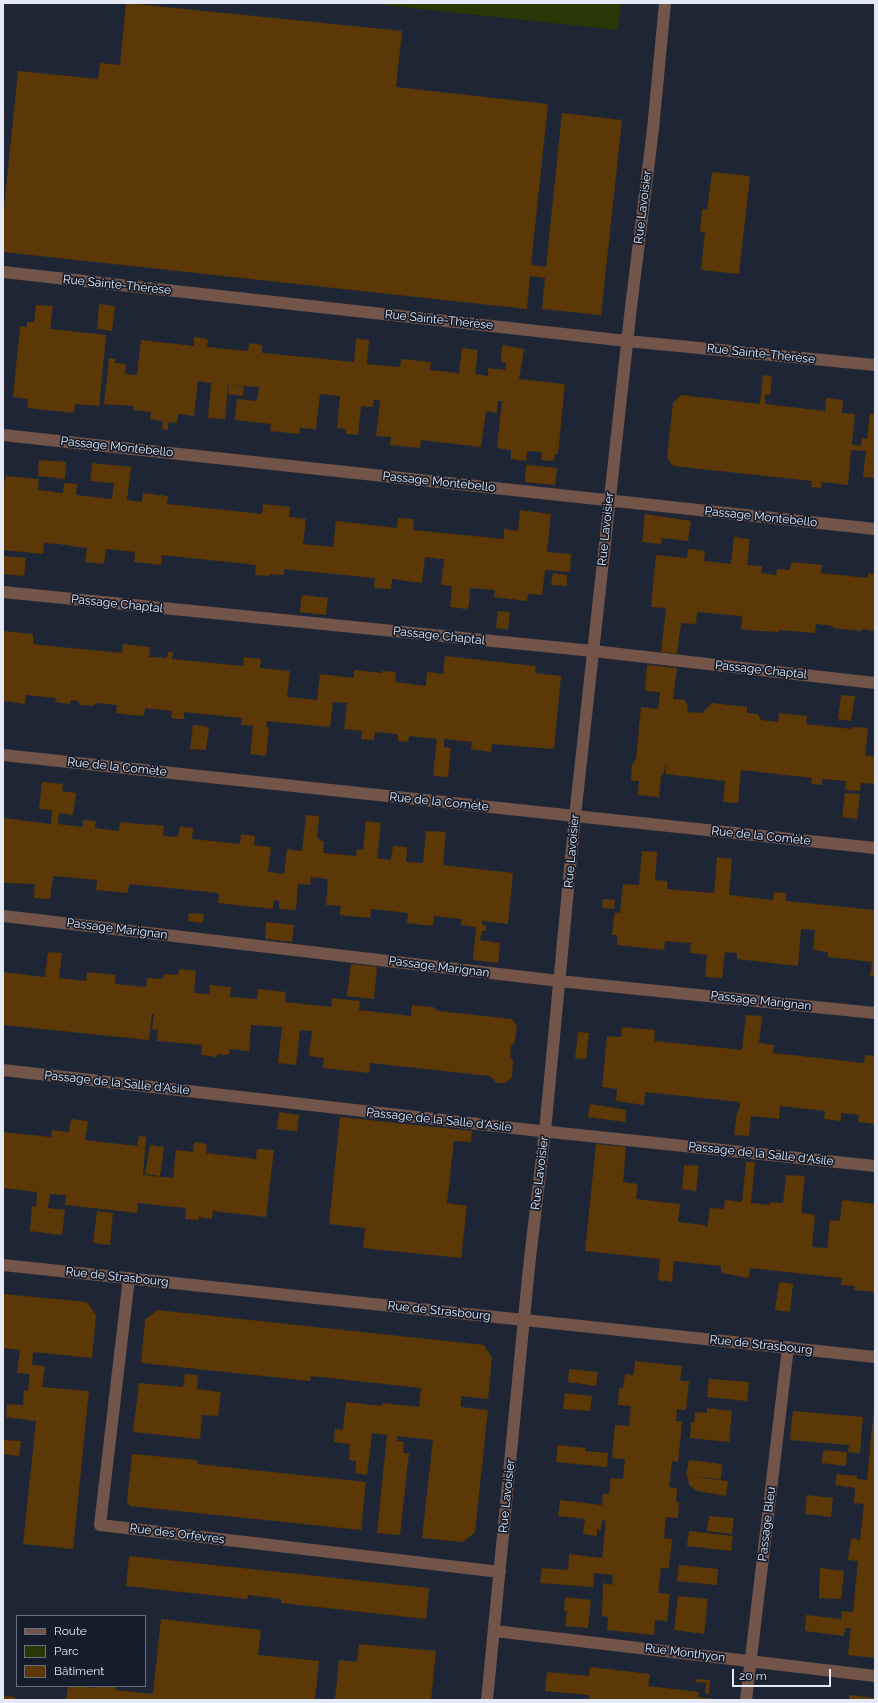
<!DOCTYPE html>
<meta charset="utf-8">
<style>
body{margin:0}
#map{position:relative;width:878px;height:1703px;overflow:hidden;background:#1e2636;font-family:Raleway,sans-serif}
canvas{display:block}
.frame{position:absolute;inset:0;border:4px solid #e4e9f5;pointer-events:none}
.legend{position:absolute;left:16px;top:1615px;width:130px;height:72px;box-sizing:border-box;background:#151c2c;border:1px solid #686e7c;margin:0;padding:5px 7px;list-style:none;font-size:12px;color:#e4e9f5}
.legend li{display:flex;align-items:center;gap:8px;height:20px}
.legend b{width:20px;border:1px solid #686e7c}
.scale{position:absolute;left:732px;top:1669px;width:99px;height:18px;box-sizing:border-box;border:2px solid #e4e9f5;border-top:0;padding-left:5px;font-size:12px;line-height:14px;white-space:nowrap;color:#e4e9f5;-webkit-text-stroke:3px #151c2c;paint-order:stroke}
</style>
<div id="map">
<canvas width="878" height="1703"></canvas>
<div class="frame"></div>
<ul class="legend">
<li><b style="height:5px;background:#725449"></b>Route</li>
<li><b style="height:11px;background:#293605"></b>Parc</li>
<li><b style="height:11px;background:#5c3806"></b>Bâtiment</li>
</ul>
<div class="scale">20 m</div>
</div>
<script>
const ctx = document.querySelector('canvas').getContext('2d');
ctx.lineJoin = 'round';
function fillPath(path, color) {
  ctx.fillStyle = color;
  ctx.fill(path, 'evenodd');
}
function poly(rows) {
  const path = new Path2D();
  for (const r of rows) {
    path.moveTo(r[0], r[1]);
    for (let i = 2; i < r.length; i += 2) path.lineTo(r[i], r[i + 1]);
  }
  return path;
}
function stroke(path, color, width, dash) {
  ctx.strokeStyle = color;
  ctx.lineWidth = width;
  ctx.lineCap = dash ? 'butt' : 'round';
  ctx.setLineDash(dash || []);
  ctx.stroke(path);
}
function label(font, color, halo, rows, align = 'center') {
  ctx.font = font + ' Raleway,sans-serif';
  ctx.lineWidth = 3.5;
  ctx.setLineDash([]);
  ctx.textBaseline = 'middle';
  ctx.strokeStyle = halo;
  ctx.fillStyle = color;
  for (const [text, x, y, turn = 0] of rows) {
    ctx.save();
    ctx.translate(x, y);
    ctx.rotate((+turn || 0) * Math.PI / 180);
    ctx.textAlign = isNaN(turn) ? turn : align;
    if (halo) ctx.strokeText(text, 0, 0);
    ctx.fillText(text, 0, 0);
    ctx.restore();
  }
}
const green = poly([
 [364,3,621,3,618,30]
]);
const building = poly([
 [126,3,402,31,396,87,548,104,531,265,546,267,562,113,622,120,601,315,542,309,545,278,530,276,527,309,3,252,3,218,18,71,98,79,100,63,120,65],
 [712,172,750,176,739,274,701,270,705,232,700,232,702,209,707,210],
 [99,304,115,306,112,331,97,329],
 [36,305,53,306,50,329,106,335,99,406,75,404,74,413,27,408,28,399,13,397,20,326,27,327,27,322,34,322],
 [194,337,208,339,207,347,248,351,249,343,262,345,262,352,263,353,354,362,356,339,369,340,367,364,400,367,401,359,431,362,430,370,459,373,462,348,478,350,475,374,488,376,488,368,505,370,506,362,501,362,502,345,524,349,519,379,565,384,558,454,555,454,554,461,541,460,542,452,527,451,526,461,511,459,511,450,497,448,502,401,498,401,497,413,486,411,481,447,421,440,420,448,390,445,391,437,376,436,380,400,374,400,373,407,361,406,358,435,346,434,346,429,337,428,340,396,320,394,316,429,300,428,299,434,270,431,271,424,235,420,237,399,257,401,259,387,228,385,225,419,208,418,211,383,198,381,194,416,178,414,177,423,168,422,168,430,162,429,163,421,150,419,151,412,133,410,133,406,104,404,109,358,115,359,115,363,126,364,125,374,137,375,141,340,194,346],
 [763,375,772,376,770,395,765,395,765,404,825,411,826,398,843,400,842,413,855,414,852,444,861,446,862,438,867,439,870,414,875,414,875,478,863,477,866,451,851,450,848,485,822,482,821,488,811,487,812,481,673,466,667,458,673,403,681,395,760,404],
 [229,385,244,387,243,396,228,394],
 [39,460,66,462,65,479,38,476],
 [92,463,131,467,127,500,142,502,143,493,168,496,167,504,262,514,263,504,290,507,289,517,306,519,303,544,333,547,336,521,397,528,398,518,414,519,413,530,504,539,504,529,518,531,520,510,551,514,547,552,571,554,570,572,545,570,542,595,528,594,527,601,494,597,495,590,470,588,469,606,466,609,450,607,452,586,441,585,444,559,441,559,425,557,422,583,392,579,391,589,374,588,375,578,284,569,284,575,269,574,269,576,255,575,256,565,162,555,161,565,134,562,135,552,106,549,104,564,85,562,87,548,58,544,44,543,43,554,3,550,3,487,6,476,39,479,38,490,63,493,64,483,77,484,76,495,112,499,114,483,90,481],
 [526,465,557,468,555,485,525,482],
 [645,514,691,521,688,541,662,538,661,544,642,542],
 [734,537,750,539,747,565,762,566,761,573,776,575,777,569,790,570,791,562,822,565,821,573,868,578,868,573,875,574,875,631,862,629,862,631,833,628,833,626,816,624,815,633,779,630,779,632,759,631,741,629,742,616,697,612,696,624,681,623,677,654,661,652,666,608,651,607,656,555,687,558,688,549,705,551,704,561,731,564],
 [3,556,26,558,24,576,3,574],
 [553,573,567,575,567,586,551,585],
 [302,595,328,598,326,615,300,612],
 [498,611,510,612,508,629,496,628],
 [3,631,33,634,33,644,50,646,122,653,123,644,150,647,149,657,167,658,168,652,173,652,172,659,243,666,244,657,261,659,260,668,290,671,287,697,317,700,320,674,354,678,354,670,382,673,382,671,396,672,395,682,426,686,427,672,443,674,445,656,536,666,535,673,561,676,554,749,492,744,491,752,471,749,472,742,444,739,444,747,451,748,448,777,433,776,437,739,409,736,408,742,398,741,398,734,375,732,374,740,361,739,362,731,344,729,347,703,333,702,330,727,267,721,266,727,269,728,266,756,250,754,253,726,241,725,242,718,184,712,184,719,177,719,171,718,172,711,145,708,144,716,131,715,116,713,117,705,96,703,94,706,80,705,78,701,71,700,70,704,55,702,56,698,26,695,25,704,3,701],
 [647,665,677,668,673,699,685,700,688,706,687,712,702,713,712,703,747,707,747,713,758,714,761,720,778,722,779,713,807,716,806,724,851,729,852,727,868,728,865,755,875,757,875,784,861,783,860,791,845,790,846,781,822,779,822,785,811,784,812,778,741,770,738,803,723,802,725,781,665,774,667,762,663,774,661,776,659,797,638,795,639,781,631,781,632,765,636,759,641,707,658,709,660,692,645,691],
 [841,695,855,696,851,721,838,719],
 [193,725,209,727,206,750,190,749],
 [42,782,63,784,62,791,76,793,73,815,59,813,58,824,83,827,83,820,96,821,95,828,119,831,120,822,149,825,149,824,164,826,163,836,178,837,180,827,193,828,192,839,240,844,241,834,255,836,254,845,271,847,268,872,284,874,287,849,302,851,306,815,319,816,317,838,324,842,323,853,356,856,357,849,363,850,366,821,381,823,377,858,391,860,393,846,407,847,406,862,423,863,426,831,446,832,443,865,513,873,508,924,482,921,482,925,486,925,486,931,482,931,480,940,500,943,498,963,473,960,476,927,461,925,462,919,434,916,433,926,407,923,408,913,371,909,370,918,340,915,341,906,326,905,328,879,311,877,310,885,298,884,296,910,279,909,279,901,274,900,273,909,255,907,218,903,219,893,129,884,128,893,96,890,97,880,53,876,50,899,34,898,35,884,3,883,3,818,51,824,52,810,39,809],
 [845,793,860,794,857,819,842,817],
 [642,851,657,852,655,880,667,881,667,889,714,893,717,857,732,859,729,895,773,900,774,892,786,893,786,901,875,910,875,976,870,976,872,962,828,957,828,952,813,950,815,930,801,929,798,966,737,959,737,953,725,952,722,978,705,977,707,955,690,953,691,943,665,941,664,950,617,945,617,935,612,935,615,912,620,913,623,884,639,885],
 [603,899,615,900,614,909,602,908],
 [189,913,204,914,203,923,188,921],
 [266,922,294,925,292,942,265,939],
 [48,952,62,953,59,978,86,981,87,972,116,975,115,984,146,987,147,978,163,979,164,974,178,975,179,969,196,971,194,993,209,994,210,985,231,987,230,997,257,999,258,989,286,992,285,1002,331,1007,332,998,360,1001,359,1010,411,1016,412,1005,433,1007,438,1011,512,1019,517,1026,515,1042,511,1046,510,1057,513,1061,512,1078,505,1083,497,1083,490,1076,370,1063,369,1073,323,1068,324,1058,309,1056,312,1031,300,1030,296,1065,278,1063,282,1027,251,1025,249,1051,230,1049,229,1055,217,1054,217,1057,201,1055,202,1045,157,1041,158,1030,152,1029,154,1014,152,1014,149,1040,3,1025,3,972,45,977],
 [351,964,377,967,374,999,347,996],
 [746,1015,762,1016,759,1043,774,1045,773,1053,864,1063,865,1055,875,1056,875,1124,858,1122,859,1115,841,1113,841,1121,824,1119,825,1111,780,1106,779,1119,751,1116,749,1136,734,1135,737,1112,739,1110,740,1102,645,1092,644,1105,616,1101,617,1089,602,1087,607,1036,621,1037,622,1027,655,1030,654,1041,742,1050],
 [578,1032,589,1033,586,1059,575,1058],
 [590,1104,626,1110,625,1122,588,1117],
 [279,1112,299,1115,297,1131,277,1129],
 [340,1117,472,1131,471,1142,454,1141,447,1203,467,1206,461,1258,363,1248,365,1228,329,1224],
 [71,1119,88,1121,85,1140,137,1146,139,1136,146,1137,143,1175,173,1178,176,1150,193,1152,194,1142,207,1144,206,1153,256,1159,257,1149,274,1150,266,1217,213,1211,212,1219,199,1217,199,1220,185,1219,186,1208,138,1203,137,1213,120,1211,65,1205,66,1195,50,1194,48,1208,65,1210,62,1235,30,1231,32,1206,36,1207,37,1192,3,1188,3,1132,51,1137,52,1130,69,1132],
 [596,1144,626,1147,623,1182,638,1184,636,1199,680,1204,678,1222,704,1225,707,1228,710,1208,724,1209,725,1200,742,1202,746,1162,755,1162,751,1203,770,1205,770,1202,783,1203,786,1175,805,1176,801,1213,815,1215,812,1247,827,1248,830,1220,840,1221,842,1200,875,1204,875,1292,854,1290,855,1286,841,1285,842,1278,750,1268,749,1278,721,1273,721,1266,674,1261,672,1282,658,1280,660,1259,585,1251],
 [150,1145,164,1147,160,1176,145,1174],
 [684,1165,699,1166,696,1191,682,1189],
 [97,1211,113,1213,110,1245,93,1243],
 [779,1282,793,1284,790,1312,775,1310],
 [3,1294,87,1302,96,1315,92,1358,33,1352,32,1365,45,1366,42,1387,89,1391,73,1549,23,1544,36,1421,6,1417,7,1404,23,1405,24,1390,28,1391,30,1374,17,1373,20,1350,3,1348],
 [157,1310,484,1345,492,1358,488,1399,461,1396,461,1407,488,1410,475,1532,463,1542,422,1538,433,1440,397,1436,397,1441,404,1442,403,1453,409,1453,400,1535,377,1533,387,1435,372,1433,367,1475,355,1473,356,1461,349,1460,350,1444,334,1442,335,1429,343,1430,346,1402,382,1406,383,1403,419,1407,421,1388,311,1376,310,1381,141,1363,145,1320],
 [635,1361,682,1366,680,1381,689,1381,686,1410,677,1409,676,1421,682,1421,681,1433,678,1462,672,1461,669,1487,677,1488,676,1502,679,1502,678,1518,666,1517,664,1538,672,1539,669,1568,661,1568,658,1593,670,1594,667,1621,655,1620,654,1635,607,1630,608,1617,602,1616,603,1583,612,1585,613,1575,594,1573,593,1587,540,1583,542,1568,568,1570,569,1554,602,1558,606,1521,602,1520,601,1530,597,1529,597,1536,583,1534,585,1519,558,1516,560,1500,602,1505,603,1494,609,1494,611,1478,623,1479,625,1459,612,1458,615,1425,629,1426,631,1406,618,1405,619,1388,623,1388,625,1374,634,1375],
 [569,1369,598,1372,596,1386,568,1382],
 [185,1374,198,1375,197,1389,221,1392,218,1416,202,1415,200,1439,133,1432,139,1383,183,1387],
 [709,1379,749,1382,747,1401,707,1397],
 [565,1393,592,1396,590,1411,563,1409],
 [707,1408,732,1411,729,1442,690,1438,691,1422,694,1423,695,1412,707,1413],
 [874,1409,875,1409,875,1658,848,1655,851,1628,845,1628,844,1636,805,1631,806,1615,841,1619,842,1611,853,1612,858,1561,848,1560,851,1538,860,1540,864,1504,854,1503,855,1488,835,1485,837,1474,857,1476,857,1479,867,1480],
 [793,1411,863,1417,860,1453,848,1452,849,1445,790,1440],
 [3,1440,21,1441,19,1456,3,1454],
 [558,1445,586,1448,585,1451,608,1453,607,1467,556,1462],
 [823,1450,847,1452,846,1466,822,1463],
 [132,1454,197,1460,197,1464,366,1482,361,1530,130,1506,127,1502],
 [689,1460,722,1464,721,1479,686,1476],
 [688,1476,728,1481,726,1496,697,1491,689,1485],
 [807,1495,833,1498,831,1517,805,1514],
 [709,1516,734,1518,732,1534,707,1531],
 [689,1531,733,1536,731,1551,687,1546],
 [129,1556,429,1588,426,1619,281,1603,281,1599,248,1595,247,1599,126,1586],
 [679,1565,718,1569,717,1585,677,1581],
 [820,1568,844,1571,841,1599,819,1598],
 [678,1596,708,1599,704,1634,674,1630],
 [565,1597,591,1600,588,1628,565,1626,567,1611,564,1611],
 [161,1619,261,1630,258,1655,319,1661,315,1700,66,1700,68,1686,97,1688,97,1686,116,1686,115,1690,153,1694],
 [359,1644,436,1651,431,1700,335,1700,339,1660,357,1662],
 [590,1667,650,1674,648,1686,699,1692,698,1697,716,1699,715,1700,589,1700,589,1695,545,1691,547,1672,589,1676],
 [696,1679,710,1680,709,1694,705,1693,706,1683,696,1682],
 [849,1695,875,1698,875,1700,849,1700],
 [3,1696,15,1697,15,1700,3,1700]
]);
const lane = poly([
 [746,1700,788,1347]
]);
const street = poly([
 [3,272,627,341,875,365],
 [3,435,875,529],
 [3,592,593,651,875,683],
 [3,755,875,848],
 [3,916,559,981,875,1013],
 [3,1070,522,1129,875,1166],
 [3,1265,875,1357],
 [129,1278,100,1525,500,1572],
 [495,1631,875,1676],
 [487,1700,529,1267,545,1131,575,816,631,307,653,129,665,3]
]);
const streetNames = [
 ["Rue Lavoisier",643,207,-83],
 ["Rue Sainte-Thérèse",117,285,6],
 ["Rue Sainte-Thérèse",439,320,6],
 ["Rue Sainte-Thérèse",761,354,6],
 ["Passage Montebello",117,447,6],
 ["Passage Montebello",439,482,6],
 ["Passage Montebello",761,517,6],
 ["Rue Lavoisier",606,529,-84],
 ["Passage Chaptal",117,604,6],
 ["Passage Chaptal",439,636,6],
 ["Passage Chaptal",761,670,6],
 ["Rue de la Comète",117,767,6],
 ["Rue de la Comète",439,802,6],
 ["Rue de la Comète",761,836,6],
 ["Rue Lavoisier",572,851,-85],
 ["Passage Marignan",117,929,7],
 ["Passage Marignan",439,967,7],
 ["Passage Marignan",761,1001,6],
 ["Passage de la Salle d'Asile",117,1083,6],
 ["Passage de la Salle d'Asile",439,1120,6],
 ["Passage de la Salle d'Asile",761,1154,6],
 ["Rue Lavoisier",540,1173,-83],
 ["Rue de Strasbourg",117,1277,6],
 ["Rue de Strasbourg",439,1311,6],
 ["Rue de Strasbourg",761,1345,6],
 ["Rue Lavoisier",507,1496,-84],
 ["Passage Bleu",767,1524,-83],
 ["Rue des Orfèvres",177,1534,7],
 ["Rue Monthyon",685,1653,7]
];
fillPath(green, '#293605');
fillPath(building, '#5c3806');
stroke(lane, '#725449', 12);
stroke(street, '#725449', 12);
label('12px', '#e4e9f5', '#151c2c', streetNames);
</script>
